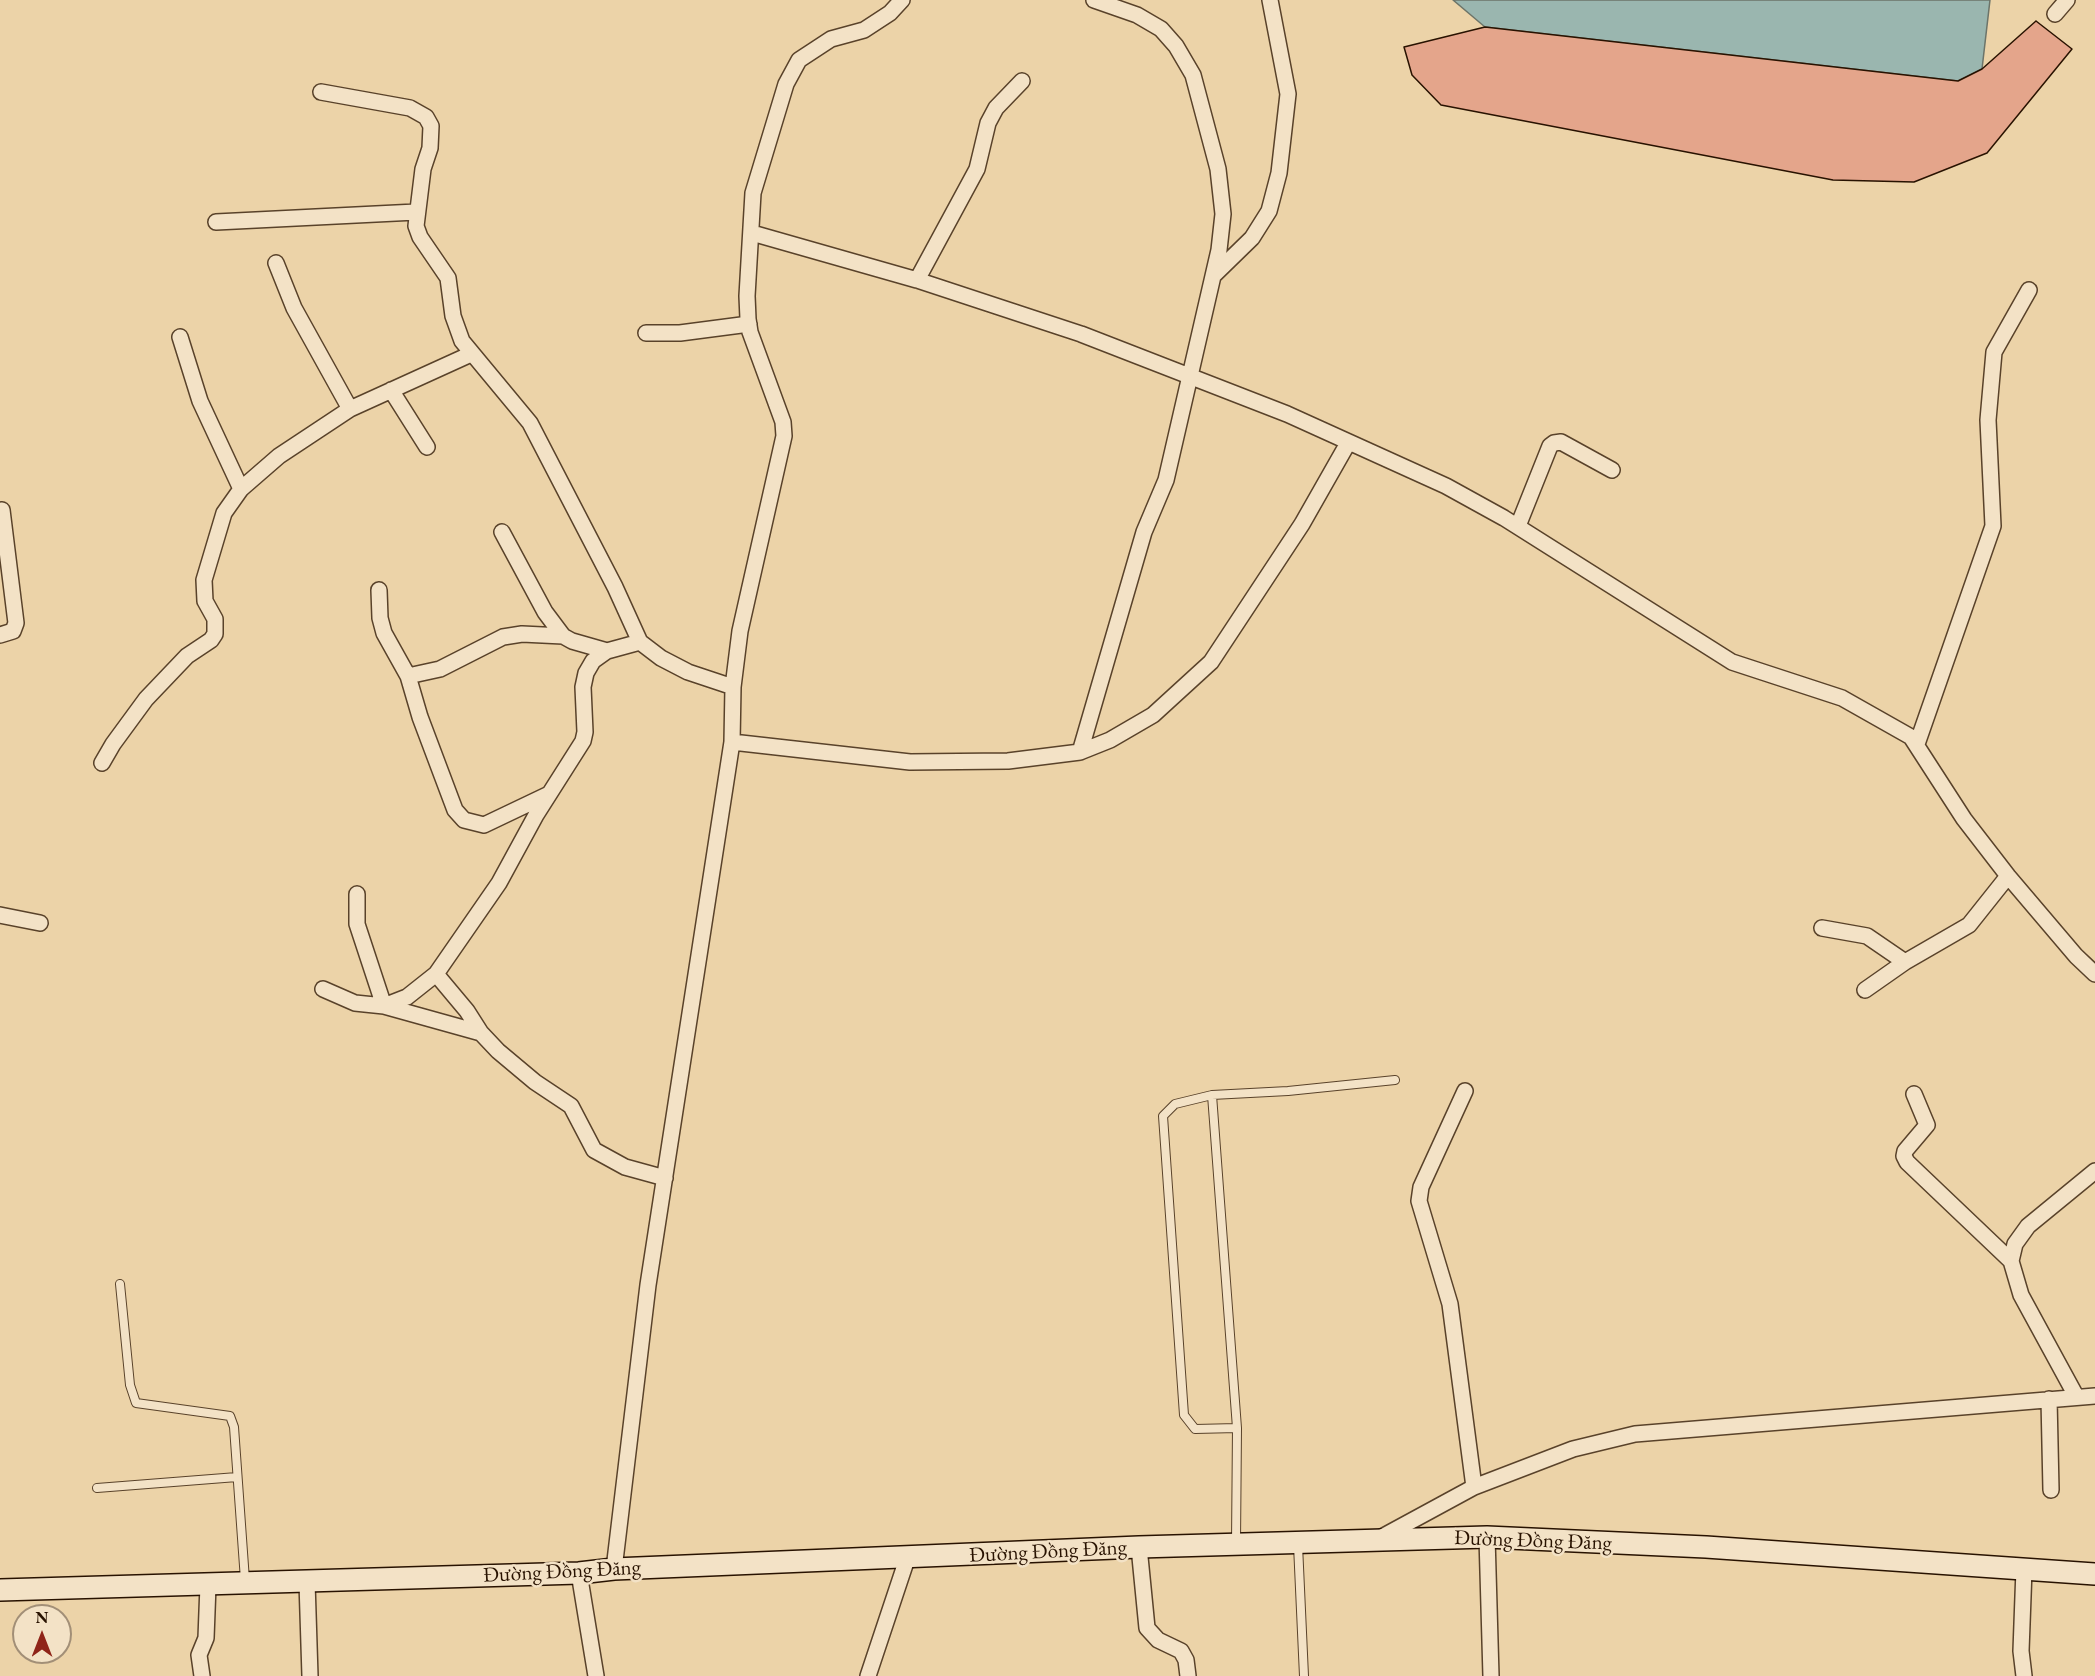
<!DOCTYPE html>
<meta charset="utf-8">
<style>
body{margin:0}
#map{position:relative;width:2095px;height:1676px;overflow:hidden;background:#ecd3a8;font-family:"EB Garamond",serif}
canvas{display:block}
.north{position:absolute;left:12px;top:1604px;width:60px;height:60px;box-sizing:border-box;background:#f3e2c6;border:2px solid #a28f77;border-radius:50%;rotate:0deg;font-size:16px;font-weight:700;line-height:24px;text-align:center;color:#281200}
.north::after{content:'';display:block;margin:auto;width:21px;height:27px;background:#8f2418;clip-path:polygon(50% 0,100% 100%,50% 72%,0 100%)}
</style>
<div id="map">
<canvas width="2095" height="1676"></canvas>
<div class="north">N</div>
</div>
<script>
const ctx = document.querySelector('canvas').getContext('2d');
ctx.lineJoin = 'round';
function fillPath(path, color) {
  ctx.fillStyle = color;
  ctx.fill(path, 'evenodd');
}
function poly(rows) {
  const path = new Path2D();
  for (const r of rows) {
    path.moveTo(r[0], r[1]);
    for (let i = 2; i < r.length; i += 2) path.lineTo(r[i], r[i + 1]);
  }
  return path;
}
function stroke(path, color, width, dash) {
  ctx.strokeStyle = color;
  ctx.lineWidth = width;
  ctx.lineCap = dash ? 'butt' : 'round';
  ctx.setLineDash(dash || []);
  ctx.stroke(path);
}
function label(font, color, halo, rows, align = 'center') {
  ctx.font = font + ' "EB Garamond",serif';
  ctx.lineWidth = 5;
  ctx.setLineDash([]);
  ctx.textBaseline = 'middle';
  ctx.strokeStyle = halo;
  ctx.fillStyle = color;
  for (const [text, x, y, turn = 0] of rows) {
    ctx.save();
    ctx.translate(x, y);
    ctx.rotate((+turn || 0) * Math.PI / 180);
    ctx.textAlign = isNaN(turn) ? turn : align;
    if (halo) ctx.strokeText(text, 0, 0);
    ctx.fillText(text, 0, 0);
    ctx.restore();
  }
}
const water = poly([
 [1453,0,1990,0,1982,69,1958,81,1485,27,1453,0]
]);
const building = poly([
 [2036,21,2072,49,1987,153,1914,182,1833,180,1441,105,1412,75,1404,47,1485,27,1958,81,1982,69,2036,21]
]);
const service = poly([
 [1212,1095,1175,1104,1163,1116,1184,1415,1195,1429,1237,1428],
 [120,1284,130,1385,136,1403,230,1416,234,1427,245,1580],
 [97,1488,237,1477],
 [1236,1542,1237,1428,1212,1095,1288,1091,1395,1080],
 [1298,1545,1304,1676]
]);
const minor = poly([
 [2055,14,2067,0],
 [321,92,410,108,426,117,431,126,430,148,423,169,416,226,420,237,448,278,453,316,462,341,530,423,615,587,640,642,661,658,688,672,733,687],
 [216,222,416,212],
 [752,233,917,280,1081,334,1287,414,1446,486,1504,518,1732,662,1842,698,1911,737,1964,819,2008,876,2076,956,2095,974],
 [276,263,294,308,350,409],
 [1213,276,1252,238,1269,211,1279,173,1288,94,1270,0],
 [917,280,977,169,988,123,996,108,1022,81],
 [646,333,680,333,749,324],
 [180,337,200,401,241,489],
 [391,390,427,447],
 [1518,526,1550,446,1554,443,1561,442,1612,470],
 [502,532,545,612,563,636,572,641,607,651],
 [379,590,380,618,384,633,408,676,420,717,455,810,464,820,484,825,549,794],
 [0,635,13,631,16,623,2,510],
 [408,676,440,669,503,637,522,634,563,636],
 [732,742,910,762,1008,761,1080,752,1110,740,1153,715,1211,662,1302,524,1348,443],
 [1917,744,1993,526,1988,420,1994,352,2029,290],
 [1080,752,1144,532,1166,480,1219,250,1223,214,1218,169,1193,75,1176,46,1161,29,1137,15,1094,0],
 [102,763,113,744,146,699,187,656,211,640,215,634,215,619,205,601,204,580,224,513,241,489,279,456,350,409,471,354],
 [357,894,357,924,384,1006,481,1033],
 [0,915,40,923],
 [1822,928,1867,936,1905,962],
 [436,974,467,1011,481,1033,498,1051,535,1082,571,1106,594,1150,625,1167,665,1178],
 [323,989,355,1003,384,1006,407,997,436,974,499,883,536,815,583,741,585,732,583,687,586,673,593,661,607,651,640,642],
 [1865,990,1905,962,1969,925,2008,876],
 [1465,1091,1421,1187,1419,1201,1450,1304,1474,1487],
 [1914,1094,1927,1125,1905,1151,1904,1156,1907,1162,2011,1261],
 [2076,1396,2021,1295,2011,1261,2015,1244,2028,1226,2095,1171],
 [2049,1399,2051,1490],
 [1487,1537,1491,1676],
 [1380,1538,1474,1487,1573,1449,1635,1434,2095,1396],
 [1139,1547,1147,1628,1158,1640,1181,1651,1186,1660,1188,1676],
 [614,1569,648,1285,732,742,733,687,740,631,784,436,783,422,750,332,748,319,747,296,753,193,786,84,799,60,831,39,864,30,890,13,902,0],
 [2024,1569,2021,1651,2024,1676],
 [579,1573,596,1676],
 [307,1582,310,1676],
 [202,1676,199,1655,206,1638,208,1585],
 [868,1676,907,1559]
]);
const secondary = poly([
 [0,1590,579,1573,614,1569,1139,1547,1487,1537,1706,1547,2095,1574]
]);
const streetNames = [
 ["Đường Đồng Đăng",1533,1541,2],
 ["Đường Đồng Đăng",1048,1552,-3],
 ["Đường Đồng Đăng",562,1572,-3]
];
fillPath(water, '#9ab6af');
stroke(water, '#6c7469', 1.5);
fillPath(building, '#e4a58b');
stroke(building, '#281200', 1.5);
stroke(service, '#59422a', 10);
stroke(minor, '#59422a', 18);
stroke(secondary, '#281200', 24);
stroke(service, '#f3e2c6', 8);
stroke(minor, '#f3e2c6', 15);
stroke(secondary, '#f3e2c6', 21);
label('21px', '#281200', '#f3e2c6', streetNames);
</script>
